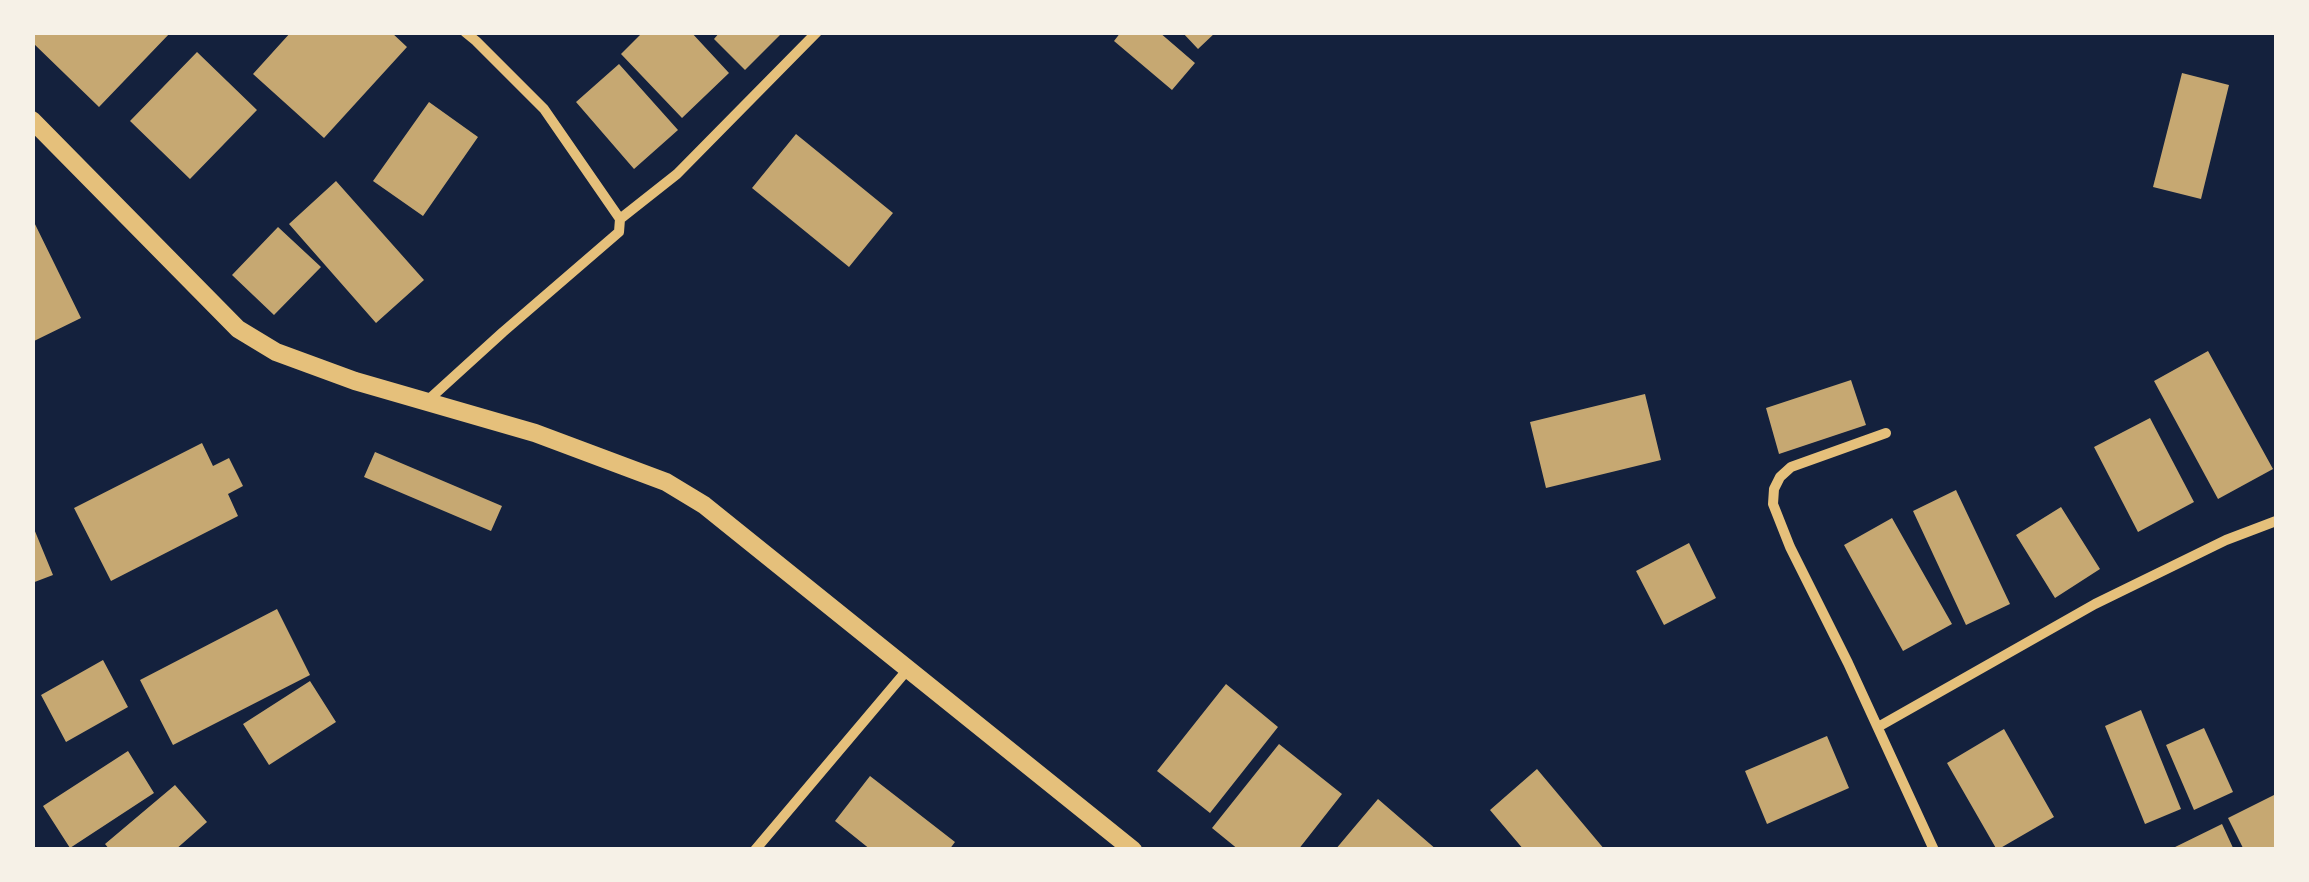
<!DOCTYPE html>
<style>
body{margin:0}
#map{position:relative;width:2309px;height:882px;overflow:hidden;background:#14213d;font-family:"Fira Sans",sans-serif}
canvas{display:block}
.frame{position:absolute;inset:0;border:35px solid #f6f1e7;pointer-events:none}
</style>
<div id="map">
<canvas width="2309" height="882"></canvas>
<div class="frame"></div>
</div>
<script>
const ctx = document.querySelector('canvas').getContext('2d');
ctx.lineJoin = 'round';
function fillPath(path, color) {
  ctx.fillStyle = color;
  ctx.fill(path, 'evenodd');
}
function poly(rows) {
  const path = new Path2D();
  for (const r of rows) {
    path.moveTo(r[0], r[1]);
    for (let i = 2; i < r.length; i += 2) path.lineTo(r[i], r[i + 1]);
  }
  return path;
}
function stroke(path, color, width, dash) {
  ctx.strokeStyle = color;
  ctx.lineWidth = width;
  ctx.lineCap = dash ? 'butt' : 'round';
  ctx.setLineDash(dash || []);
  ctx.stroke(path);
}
const building = poly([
 [32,32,171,32,99,107,32,42],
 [291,32,391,32,407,47,324,138,253,74],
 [643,32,691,32,729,73,682,118,621,54],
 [720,32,783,32,745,70,714,39],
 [1121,32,1159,32,1195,63,1172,90,1114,41],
 [1182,32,1216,32,1198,49],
 [197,52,257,110,190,179,130,121],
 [619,64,678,130,634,169,576,102],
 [2182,73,2229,85,2201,199,2153,187],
 [429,102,478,137,423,216,373,181],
 [796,134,893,213,849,267,752,188],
 [336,181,424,280,376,323,289,224],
 [32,218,81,318,32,342],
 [278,227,321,267,274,315,232,275],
 [2208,351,2273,469,2218,499,2154,381],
 [1851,380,1866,425,1779,454,1766,408],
 [1645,394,1661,460,1546,488,1530,422],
 [2150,418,2194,502,2138,532,2094,447],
 [202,443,213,466,229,458,243,486,228,494,238,516,111,581,74,508],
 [375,452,502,506,491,531,364,477],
 [1956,490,2010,604,1966,625,1913,511],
 [2061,507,2100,569,2055,598,2016,535],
 [1892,518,1952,624,1903,651,1844,545],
 [32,524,53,575,32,583],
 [1689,543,1716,598,1664,625,1636,571],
 [277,609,310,675,173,745,140,680],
 [103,660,128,707,66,742,41,695],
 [310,681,336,722,269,765,243,724],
 [1226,684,1278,727,1210,813,1157,771],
 [2141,710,2181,809,2145,824,2105,726],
 [2204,728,2233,792,2194,810,2166,745],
 [2004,729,2054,817,1997,850,1947,763],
 [1827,736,1849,788,1767,824,1745,771],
 [1279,744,1342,794,1298,850,1239,850,1212,828],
 [128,751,154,793,70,848,43,806],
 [1537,769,1605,850,1524,850,1490,810],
 [870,776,955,842,949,850,871,850,835,821],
 [175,785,207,822,175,850,110,850,105,844],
 [2276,794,2276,850,2244,850,2228,818],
 [1378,799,1437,850,1335,850],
 [2222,824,2234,850,2169,850]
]);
const minor = poly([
 [465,32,476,41,544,109,620,219],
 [426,402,503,332,619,232,620,219,677,174,817,32],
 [1886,433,1791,467,1780,477,1774,489,1773,504,1790,547,1848,663,1934,850],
 [1878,727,2095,604,2226,540,2276,521],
 [755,850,908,669]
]);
const tertiary = poly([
 [32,120,238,329,276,352,355,381,535,433,666,482,704,505,1133,850]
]);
fillPath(building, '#c6a872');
stroke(minor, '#e5c07b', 10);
stroke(tertiary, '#e5c07b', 18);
</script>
